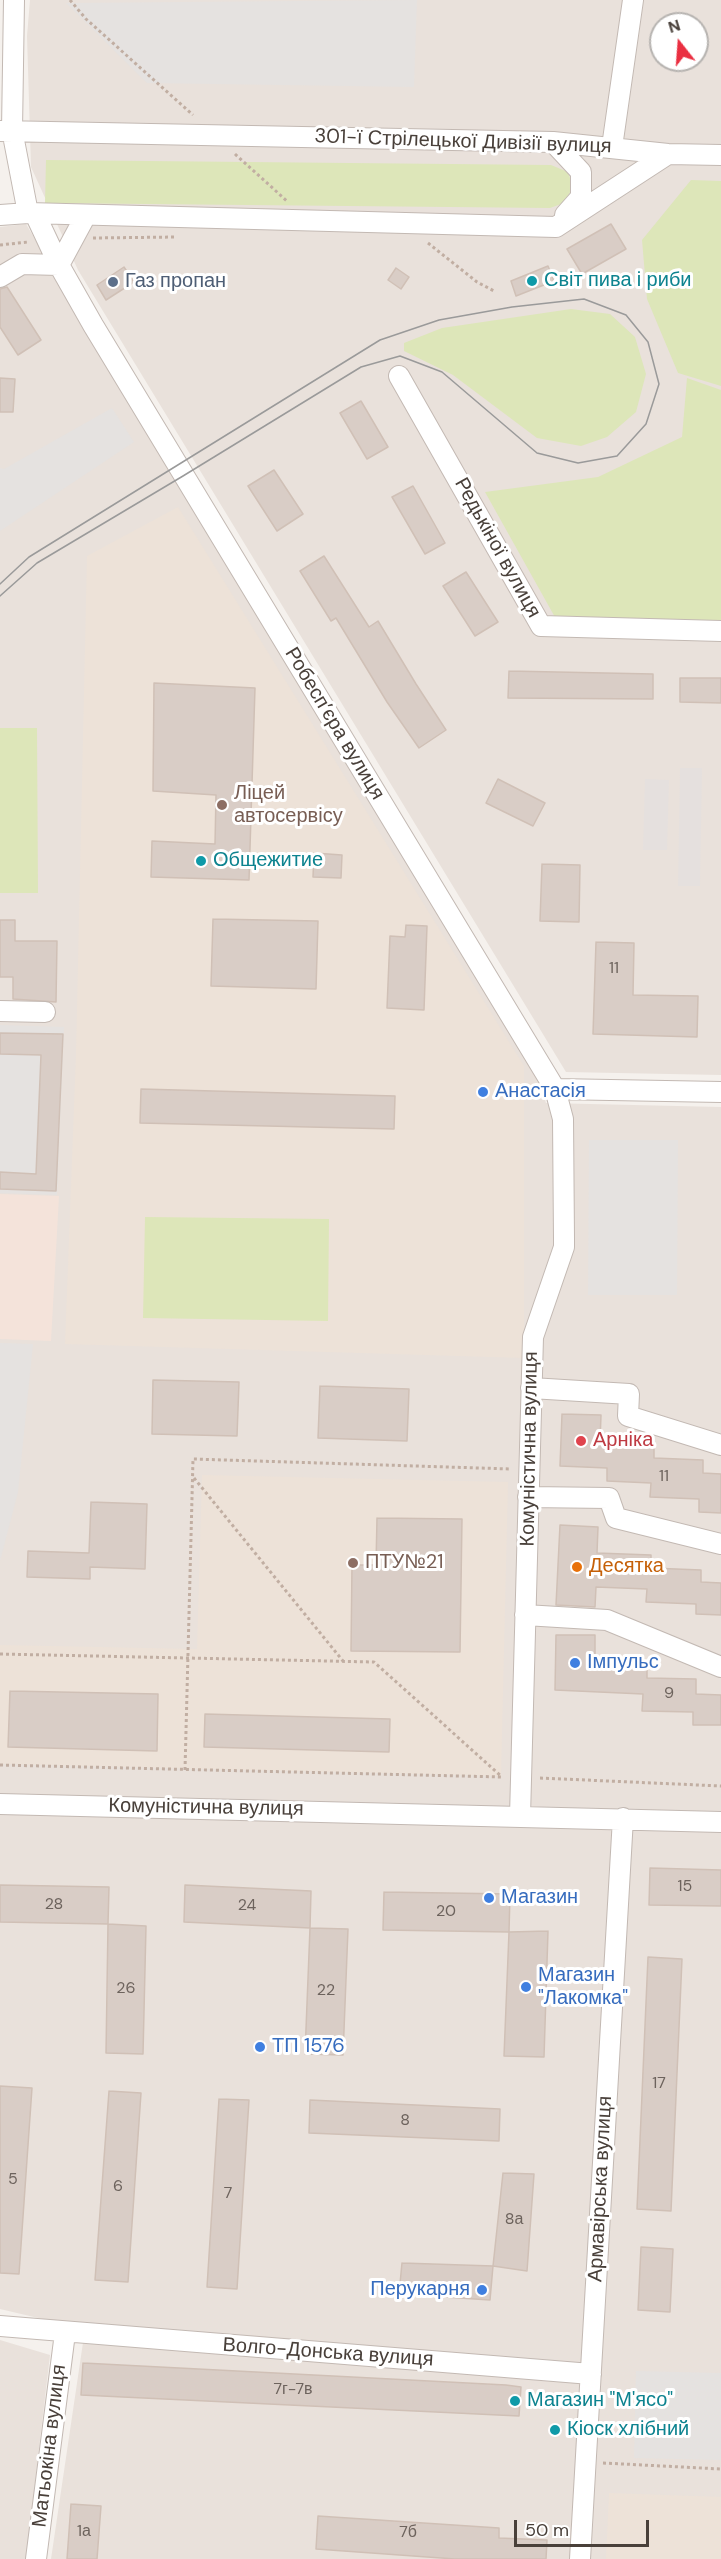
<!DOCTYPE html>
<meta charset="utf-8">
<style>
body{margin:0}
#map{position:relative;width:721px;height:2559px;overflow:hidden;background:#f5f1ed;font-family:"DM Sans",sans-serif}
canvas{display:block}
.north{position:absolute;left:649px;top:12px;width:60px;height:60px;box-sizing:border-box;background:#fff;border:2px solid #b6b3b0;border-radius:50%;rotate:343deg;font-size:16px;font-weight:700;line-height:24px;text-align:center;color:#49403a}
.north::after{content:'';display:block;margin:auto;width:21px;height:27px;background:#ea2f41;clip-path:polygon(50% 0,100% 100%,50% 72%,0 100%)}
.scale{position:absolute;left:514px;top:2520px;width:135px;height:27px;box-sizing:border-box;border:3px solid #49403a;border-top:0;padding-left:8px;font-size:18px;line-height:21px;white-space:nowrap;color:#49403a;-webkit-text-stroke:4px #fff;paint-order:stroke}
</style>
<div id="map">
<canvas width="721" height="2559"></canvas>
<div class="north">N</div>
<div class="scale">50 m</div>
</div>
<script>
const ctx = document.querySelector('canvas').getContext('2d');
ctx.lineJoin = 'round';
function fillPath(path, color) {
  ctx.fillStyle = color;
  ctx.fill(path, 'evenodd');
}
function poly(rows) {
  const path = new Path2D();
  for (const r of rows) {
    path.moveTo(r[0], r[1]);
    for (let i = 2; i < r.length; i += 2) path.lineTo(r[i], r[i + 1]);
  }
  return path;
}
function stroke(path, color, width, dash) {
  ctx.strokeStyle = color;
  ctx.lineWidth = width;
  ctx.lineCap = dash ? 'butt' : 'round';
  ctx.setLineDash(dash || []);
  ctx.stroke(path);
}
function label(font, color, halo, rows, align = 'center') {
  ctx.font = font + ' "DM Sans",sans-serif';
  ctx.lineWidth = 6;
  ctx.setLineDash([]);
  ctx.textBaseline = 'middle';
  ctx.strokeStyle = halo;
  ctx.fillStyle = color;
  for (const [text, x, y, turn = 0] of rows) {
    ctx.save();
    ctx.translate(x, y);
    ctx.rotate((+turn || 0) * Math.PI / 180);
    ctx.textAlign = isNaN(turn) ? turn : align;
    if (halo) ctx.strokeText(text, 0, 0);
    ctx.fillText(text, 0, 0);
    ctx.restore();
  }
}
const residential = poly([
 [30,0,721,0,721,1075,566,1072,78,270,31,167,27,36],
 [661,24,697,24,697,60,661,60],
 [26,224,318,715,539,1080,546,1103,721,1107,721,2559,51,2559,85,2329,0,2309,0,227],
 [0,2340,50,2355,26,2559,0,2559]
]);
const commercial = poly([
 [0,1194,59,1196,51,1341,0,1339]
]);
const industrial = poly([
 [680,768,702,768,700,886,678,886],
 [645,779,669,780,667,850,643,850]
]);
const education = poly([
 [178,507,524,1066,524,1358,65,1344,76,1054,87,556],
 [202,1475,508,1482,501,1776,0,1764,0,1645,197,1649],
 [609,2493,721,2497,721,2559,606,2559]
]);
const green = poly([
 [46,160,551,165,568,172,573,187,564,203,550,208,45,203],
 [691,180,721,181,721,386,678,373,647,299,642,240],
 [571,309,610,314,635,337,646,374,636,412,607,437,581,446,537,438,453,375,404,351,404,343,442,328],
 [687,378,721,390,721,620,556,619,485,492,598,477,682,437],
 [0,728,37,728,38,893,0,893],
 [145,1217,329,1219,328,1321,143,1318]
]);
const parking = poly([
 [417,0,414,87,147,83,66,3],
 [112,408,134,442,0,531,0,468,4,469],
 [0,1025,64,1027,57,1195,0,1193],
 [589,1140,678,1140,677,1295,588,1295],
 [0,1343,33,1344,18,1492,0,1561],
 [636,2371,721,2373,721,2460,634,2458]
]);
const building = poly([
 [611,224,626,249,582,274,567,249,611,224],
 [548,266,554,281,516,296,511,281,548,266],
 [124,267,134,282,106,300,97,285,124,267],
 [396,268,409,277,401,289,388,280,396,268],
 [7,287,41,340,18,355,0,327,0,289,7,287],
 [0,378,15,379,13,412,0,412,0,378],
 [361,401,388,447,367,459,340,413,361,401],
 [274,470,303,514,277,531,248,486,274,470],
 [413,486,445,543,425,554,392,497,413,486],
 [324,556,369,627,378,621,416,684,446,730,419,748,387,702,336,618,331,621,300,571,324,556],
 [466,572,498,622,475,636,443,586,466,572],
 [509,671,653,674,653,699,508,698,509,671],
 [680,678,721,678,721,703,680,702,680,678],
 [154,683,255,688,249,880,151,877,152,841,215,844,216,795,153,791,154,683],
 [498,779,545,803,533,826,486,803,498,779],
 [314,853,342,855,341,878,313,877,314,853],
 [542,864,580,865,579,922,540,921,542,864],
 [213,919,318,921,316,989,211,986,213,919],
 [0,920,15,920,15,941,57,941,56,1002,13,999,13,977,0,977,0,920],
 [406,925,427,926,424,1010,387,1008,390,936,405,937,406,925],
 [596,942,634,943,633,995,698,996,697,1037,593,1034,596,942],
 [0,1033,63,1034,56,1191,0,1189,0,1172,36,1174,41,1055,0,1054,0,1033],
 [141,1089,395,1096,394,1129,140,1123,141,1089],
 [153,1380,239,1382,237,1436,152,1434,153,1380],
 [320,1386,409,1389,407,1441,318,1438,320,1386],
 [562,1414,601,1415,600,1442,654,1444,654,1458,703,1460,703,1473,721,1474,721,1513,699,1512,699,1499,650,1497,651,1483,607,1481,607,1468,560,1466,562,1414],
 [91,1502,147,1504,145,1569,90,1567,90,1579,27,1577,28,1551,89,1553,91,1502],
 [377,1518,462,1519,460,1652,351,1651,352,1565,376,1565,377,1518],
 [560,1525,598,1527,597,1553,651,1555,651,1568,701,1570,701,1582,721,1583,721,1615,696,1614,696,1604,646,1602,647,1589,596,1587,595,1607,556,1605,560,1525],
 [556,1635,595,1635,595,1662,647,1663,647,1678,696,1679,696,1694,721,1695,721,1725,693,1725,693,1712,642,1711,643,1694,555,1690,556,1635],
 [10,1691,158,1694,157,1751,8,1747,10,1691],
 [205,1714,390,1719,389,1752,204,1747,205,1714],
 [650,1868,721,1870,721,1906,649,1905,650,1868],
 [0,1885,109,1887,108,1924,0,1922,0,1885],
 [185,1885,311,1891,310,1928,184,1922,185,1885],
 [384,1892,510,1894,509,1932,383,1930,384,1892],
 [108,1924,146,1926,143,2054,106,2053,108,1924],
 [310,1928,348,1929,343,2055,305,2054,310,1928],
 [548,1931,544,2057,504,2056,509,1932,548,1931],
 [648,1957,682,1959,671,2211,637,2209,648,1957],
 [0,2086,32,2088,19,2274,0,2273,0,2086],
 [109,2091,141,2093,128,2282,95,2280,109,2091],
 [219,2099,249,2100,237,2289,207,2287,219,2099],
 [310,2100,500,2109,499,2141,309,2133,310,2100],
 [503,2173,534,2174,527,2271,493,2266,503,2173],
 [641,2247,673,2249,670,2312,638,2310,641,2247],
 [402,2263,493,2266,490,2300,399,2294,402,2263],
 [83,2363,506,2385,521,2387,519,2416,81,2395,83,2363],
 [71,2504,101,2506,97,2559,67,2559,71,2504],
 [318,2516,499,2528,499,2538,547,2540,546,2559,455,2559,316,2549,318,2516]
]);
const path = poly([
 [70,0,86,19,193,115],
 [235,154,288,202],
 [93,238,176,237],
 [428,243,477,282,494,291],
 [0,245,28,242],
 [194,1478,343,1661],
 [0,1654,374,1662,501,1776],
 [0,1765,502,1777],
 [185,1770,193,1459,511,1469],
 [540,1778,721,1786],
 [603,2463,721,2469]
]);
const minor = poly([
 [14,0,12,130,28,213],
 [0,131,553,142,668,154,721,155],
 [553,142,581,172,581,197,565,215],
 [612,147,633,0],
 [35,214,59,265,93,325,555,1089,721,1092],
 [0,215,28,213,556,227,668,154],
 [59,265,86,215],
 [0,277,22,264,59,265],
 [399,376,541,626,721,631],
 [0,1011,45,1012],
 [531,1388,629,1394,628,1416,721,1445],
 [528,1497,609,1498,616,1518,721,1544],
 [525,1615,607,1620,721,1667],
 [0,1804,721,1822],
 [520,1816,533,1337,564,1247,564,1239,563,1119,555,1089],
 [0,2326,591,2374],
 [36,2559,65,2333],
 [580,2559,623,1818]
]);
const tram = poly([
 [0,584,29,557,380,340,439,320,512,307,584,299,626,315,648,342,659,384,646,424,617,456,578,463,537,453,442,372,400,356,361,367,183,476,37,563,0,596]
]);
const markers = [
 [532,281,6,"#0f9aa8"],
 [113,282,6,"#5c6f8a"],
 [222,805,6,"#8d6e63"],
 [201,861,6,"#0f9aa8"],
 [483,1092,6,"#3f7fe0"],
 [581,1441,6,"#e0444e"],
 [353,1563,6,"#8d6e63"],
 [577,1567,6,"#e8710a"],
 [575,1663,6,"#3f7fe0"],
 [489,1898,6,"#3f7fe0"],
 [526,1987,6,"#3f7fe0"],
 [260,2047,6,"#3f7fe0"],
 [482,2290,6,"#3f7fe0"],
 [515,2401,6,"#0f9aa8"],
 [555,2430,6,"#0f9aa8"]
];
const numberNames = [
 ["11",614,969],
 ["11",664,1477],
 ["9",669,1694],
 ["15",685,1887],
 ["28",54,1905],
 ["24",247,1906],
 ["20",446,1912],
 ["26",126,1989],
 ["22",326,1991],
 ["17",659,2084],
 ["8",405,2121],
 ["5",13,2180],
 ["6",118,2187],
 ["7",228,2194],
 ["8а",514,2220],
 ["7г-7в",293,2390],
 ["1а",84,2532],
 ["7б",408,2533]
];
const streetNames = [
 ["301-ї Стрілецької Дивізії вулиця",463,142,2],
 ["Редькіної вулиця",497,548,61],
 ["Робесп’єра вулиця",334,724,59],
 ["Комуністична вулиця",530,1449,-89],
 ["Комуністична вулиця",206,1808,1],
 ["Армавірська вулиця",601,2189,-87],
 ["Волго-Донська вулиця",328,2353,4],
 ["Матьокіна вулиця",50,2446,-83]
];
const cultureNames = [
 ["Світ пива і риби",544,281],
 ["Общежитие",213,861],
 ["Магазин \"М'ясо\"",527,2401],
 ["Кіоск хлібний",567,2430]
];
const serviceNames = [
 ["Газ пропан",125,282]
];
const educationNames = [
 ["Ліцей",234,794],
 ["автосервісу",234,817],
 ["ПТУ№21",365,1563]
];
const shopNames = [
 ["Анастасія",495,1092],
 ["Імпульс",587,1663],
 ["Магазин",501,1898],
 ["Магазин",538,1976],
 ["\"Лакомка\"",538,1999],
 ["ТП 1576",272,2047],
 ["Перукарня",470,2290,"right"]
];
const healthNames = [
 ["Арніка",593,1441]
];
const foodNames = [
 ["Десятка",589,1567]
];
fillPath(residential, '#e9e1db');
fillPath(commercial, '#f4e3da');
fillPath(industrial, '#e5e0de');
fillPath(education, '#ede2d8');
fillPath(green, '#dde6b9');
fillPath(parking, '#e5e2e0');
fillPath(building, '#d9cdc6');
stroke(building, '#d0c0b6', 1.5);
stroke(minor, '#c3b9b3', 22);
stroke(path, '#c1aea2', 3, [3, 3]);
stroke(minor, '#fff', 20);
stroke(tram, '#9a9a9a', 1.5);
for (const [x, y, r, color] of markers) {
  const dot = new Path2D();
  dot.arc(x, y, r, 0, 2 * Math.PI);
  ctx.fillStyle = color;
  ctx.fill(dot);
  stroke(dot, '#fff', 2);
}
label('16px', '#6d635d', null, numberNames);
label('20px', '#49403a', '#fff', streetNames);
label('20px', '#0d838f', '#fff', cultureNames, 'left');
label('20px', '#4e5e75', '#fff', serviceNames, 'left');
label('20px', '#785e54', '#fff', educationNames, 'left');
label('20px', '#366cbe', '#fff', shopNames, 'left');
label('20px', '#be3a42', '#fff', healthNames, 'left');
label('20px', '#c56008', '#fff', foodNames, 'left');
</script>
